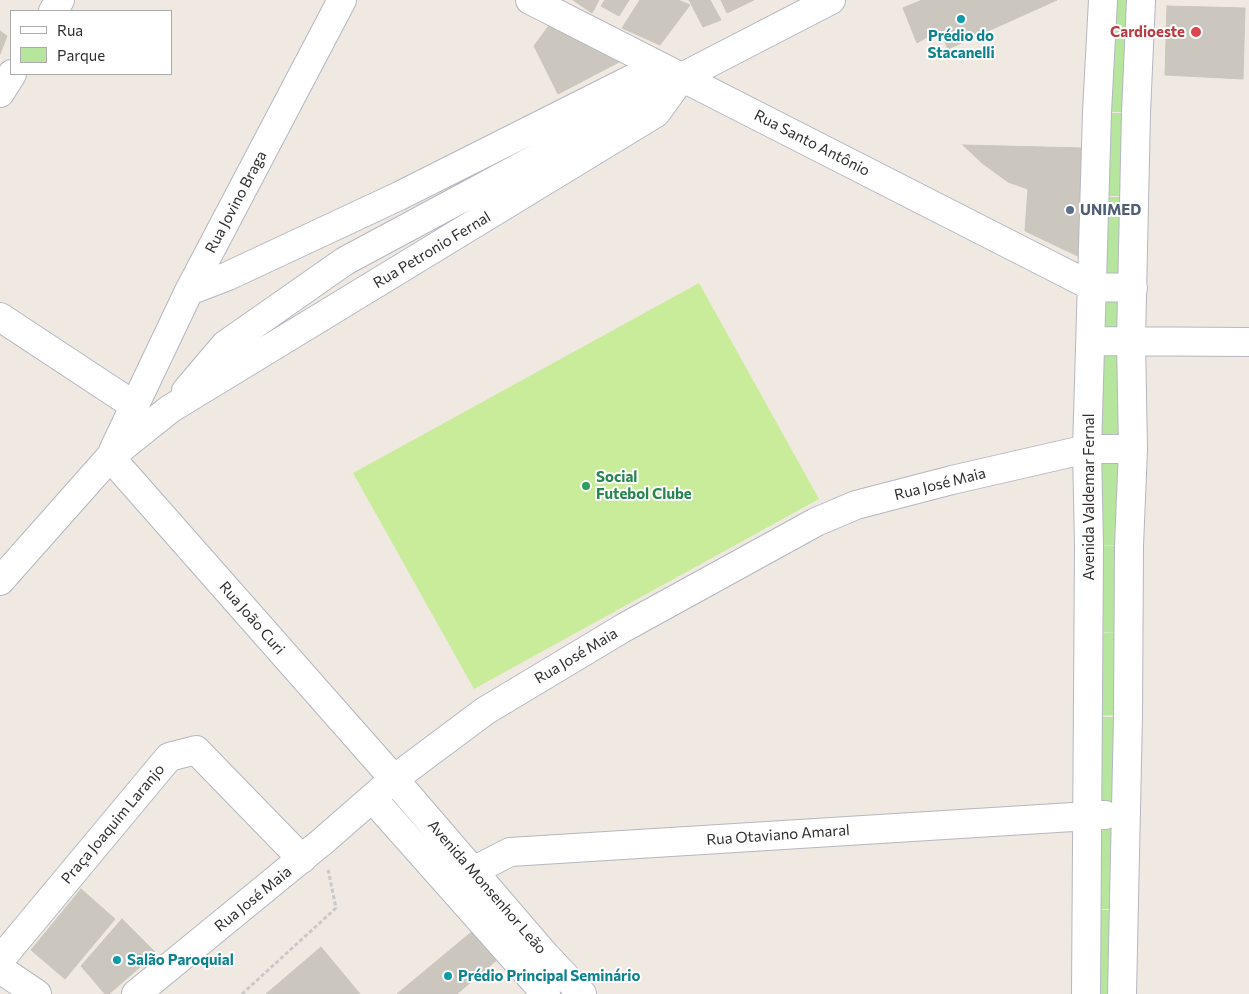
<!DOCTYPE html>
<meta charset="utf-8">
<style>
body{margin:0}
#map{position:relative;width:1249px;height:994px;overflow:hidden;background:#efe9e1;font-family:Commissioner,sans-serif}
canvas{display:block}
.legend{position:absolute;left:10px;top:10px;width:162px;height:65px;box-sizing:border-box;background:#fff;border:1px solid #ababab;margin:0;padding:6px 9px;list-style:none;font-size:15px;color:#2e2e2e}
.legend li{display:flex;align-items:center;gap:10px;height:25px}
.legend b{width:25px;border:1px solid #ababab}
</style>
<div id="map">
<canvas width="1249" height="994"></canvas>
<ul class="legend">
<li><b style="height:6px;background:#fff"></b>Rua</li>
<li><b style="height:14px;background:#b6e59e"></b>Parque</li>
</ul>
</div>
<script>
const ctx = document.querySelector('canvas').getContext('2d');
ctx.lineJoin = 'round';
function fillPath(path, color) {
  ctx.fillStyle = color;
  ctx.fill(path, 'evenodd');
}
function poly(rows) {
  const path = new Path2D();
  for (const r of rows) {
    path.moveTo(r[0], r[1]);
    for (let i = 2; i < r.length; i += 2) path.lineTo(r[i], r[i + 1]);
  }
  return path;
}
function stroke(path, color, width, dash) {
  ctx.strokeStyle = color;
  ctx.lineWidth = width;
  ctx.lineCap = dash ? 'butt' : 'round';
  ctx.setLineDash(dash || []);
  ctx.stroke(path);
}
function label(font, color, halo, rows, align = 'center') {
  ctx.font = font + ' Commissioner,sans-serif';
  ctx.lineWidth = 4;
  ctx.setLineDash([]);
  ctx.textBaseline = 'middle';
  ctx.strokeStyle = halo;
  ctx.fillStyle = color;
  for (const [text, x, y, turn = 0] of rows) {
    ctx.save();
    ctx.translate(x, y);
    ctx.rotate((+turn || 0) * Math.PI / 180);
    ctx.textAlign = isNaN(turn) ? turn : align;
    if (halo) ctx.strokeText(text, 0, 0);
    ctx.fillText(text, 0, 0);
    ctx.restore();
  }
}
const green = poly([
 [1104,0,1141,0,1138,29,1101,28],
 [1101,29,1138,30,1136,112,1098,112],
 [1098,113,1136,113,1133,196,1096,196],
 [1096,197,1133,197,1132,287,1094,286],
 [1094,288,1132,288,1131,340,1092,340],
 [1092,341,1131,341,1132,448,1087,449],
 [1130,451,1129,545,1089,546,1089,452],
 [1089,546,1128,546,1128,632,1088,632],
 [1128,632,1128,715,1088,716,1089,633],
 [1088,717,1128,717,1126,814,1088,815],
 [1126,815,1123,909,1087,909,1088,816],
 [1087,910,1124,910,1122,994,1086,994]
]);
const pitch = poly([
 [699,283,819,499,474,689,353,473]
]);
const building = poly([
 [573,0,599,0,592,13,573,0],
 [605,0,629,0,619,16,601,6,605,0],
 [640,0,678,0,690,5,660,45,622,28,640,0],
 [689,0,710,0,721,20,703,27,689,0],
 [721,0,754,0,727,13,721,0],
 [922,0,1057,0,948,49,939,30,917,43,903,8,922,0],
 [1167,6,1245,8,1243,79,1165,75,1167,6],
 [553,20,621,61,558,94,534,46,553,20],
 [0,31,7,36,0,54,0,31],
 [963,145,1082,148,1082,258,1025,231,1028,189,1008,182,982,163,963,145],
 [81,889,115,919,65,979,31,950,81,889],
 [122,919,156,953,109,994,105,994,81,966,122,919],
 [474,930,498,959,457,994,397,994,474,930],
 [321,947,360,994,266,994,321,947]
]);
const path = poly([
 [242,994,336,908,328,869]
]);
const minor = poly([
 [530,0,1093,287,1133,288],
 [53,11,60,0],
 [0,93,12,74],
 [189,291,228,276,399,196,632,79,680,77],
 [0,317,135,406],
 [1091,341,1249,342],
 [186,391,225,345,345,261,647,99,682,77,831,0],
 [113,451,189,291,342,0],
 [110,457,394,779,546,956,582,994],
 [0,581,110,457,170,409,656,113,682,77],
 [372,798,546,994],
 [452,888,473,871,510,852,1105,815],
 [0,960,169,757,196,750,302,859],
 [0,969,37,994],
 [136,994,323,841,394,779,485,711,625,627,816,522,856,505,952,480,1087,449,1133,449],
 [1086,994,1089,546,1087,449,1097,112,1103,0],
 [1122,994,1128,716,1129,546,1133,449,1131,340,1136,113,1141,0]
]);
const markers = [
 [961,19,5,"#0f9aa8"],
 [1196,32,6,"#e0444e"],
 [1070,210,5,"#5c6f8a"],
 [586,486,5,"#2e9e5b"],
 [117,960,5,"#0f9aa8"],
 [448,976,5,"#0f9aa8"]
];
const healthNames = [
 ["Cardioeste",1185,32]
];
const cultureNames = [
 ["Prédio do",961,36,"center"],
 ["Stacanelli",961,53,"center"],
 ["Salão Paroquial",127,960],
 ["Prédio Principal Seminário",458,976]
];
const streetNames = [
 ["Rua Santo Antônio",812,143,27],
 ["Rua Jovino Braga",236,202,-62],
 ["Rua Petronio Fernal",432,250,-31],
 ["Rua José Maia",940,484,-14],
 ["Avenida Valdemar Fernal",1089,497,-90],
 ["Rua João Curi",252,618,49],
 ["Rua José Maia",576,656,-31],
 ["Praça Joaquim Laranjo",113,824,-50],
 ["Rua Otaviano Amaral",778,835,-4],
 ["Avenida Monsenhor Leão",487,887,49],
 ["Rua José Maia",253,899,-39]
];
const serviceNames = [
 ["UNIMED",1080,210]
];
const leisureNames = [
 ["Social",596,477],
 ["Futebol Clube",596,494]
];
fillPath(green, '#b6e59e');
fillPath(pitch, '#c9ec9a');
fillPath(building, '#cbc7bf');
stroke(building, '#cbc5ba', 1);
stroke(minor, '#b4b7c1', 30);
stroke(path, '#c9c9c9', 3, [4, 2.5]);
stroke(minor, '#fff', 28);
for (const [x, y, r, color] of markers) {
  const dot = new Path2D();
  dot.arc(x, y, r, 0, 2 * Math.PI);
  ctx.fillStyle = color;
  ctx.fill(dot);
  stroke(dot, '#fff', 2);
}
label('bold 15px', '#be3a42', '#fff', healthNames, 'right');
label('bold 15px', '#0d838f', '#fff', cultureNames, 'left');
label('15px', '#2e2e2e', '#fff', streetNames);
label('bold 15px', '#4e5e75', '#fff', serviceNames, 'left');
label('bold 15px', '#27864d', '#fff', leisureNames, 'left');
</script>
